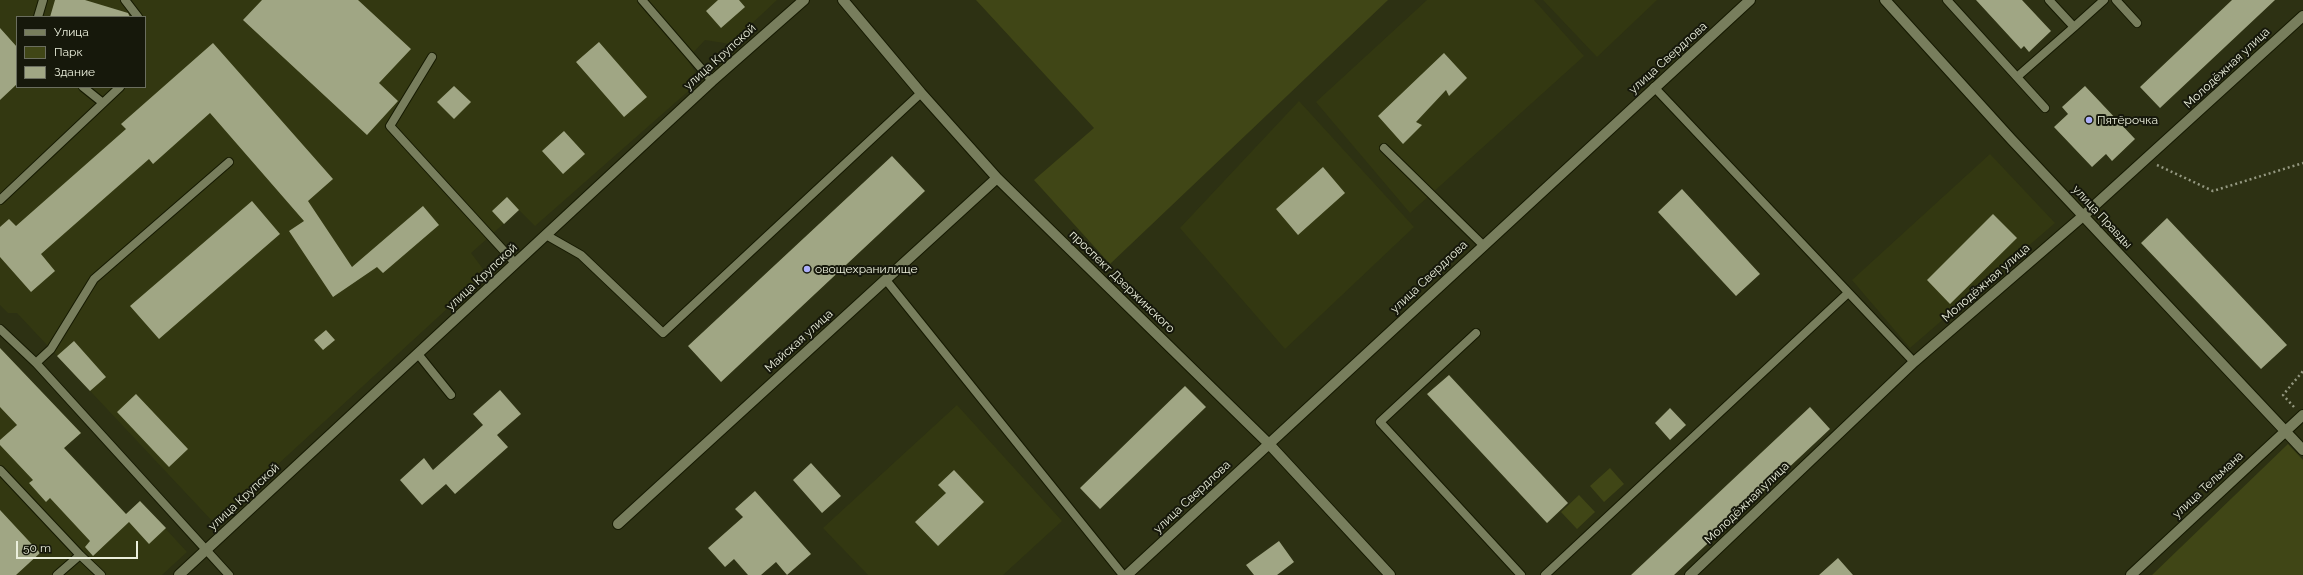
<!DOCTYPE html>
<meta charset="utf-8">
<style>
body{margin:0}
#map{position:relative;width:2303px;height:575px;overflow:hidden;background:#2d3113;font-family:Raleway,sans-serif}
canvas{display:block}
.legend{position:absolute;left:16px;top:16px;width:130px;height:72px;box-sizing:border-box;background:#16180b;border:1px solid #6b6e5f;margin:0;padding:5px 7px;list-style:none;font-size:12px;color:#ebefdc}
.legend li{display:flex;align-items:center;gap:8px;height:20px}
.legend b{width:20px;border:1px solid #6b6e5f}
.scale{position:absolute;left:16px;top:541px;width:122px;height:18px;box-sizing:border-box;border:2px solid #ebefdc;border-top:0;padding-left:5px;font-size:12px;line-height:14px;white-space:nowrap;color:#ebefdc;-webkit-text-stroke:3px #16180b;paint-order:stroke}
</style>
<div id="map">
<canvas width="2303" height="575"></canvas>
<ul class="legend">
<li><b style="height:5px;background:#787e5d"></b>Улица</li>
<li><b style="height:11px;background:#404616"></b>Парк</li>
<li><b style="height:11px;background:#a0a684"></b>Здание</li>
</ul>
<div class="scale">50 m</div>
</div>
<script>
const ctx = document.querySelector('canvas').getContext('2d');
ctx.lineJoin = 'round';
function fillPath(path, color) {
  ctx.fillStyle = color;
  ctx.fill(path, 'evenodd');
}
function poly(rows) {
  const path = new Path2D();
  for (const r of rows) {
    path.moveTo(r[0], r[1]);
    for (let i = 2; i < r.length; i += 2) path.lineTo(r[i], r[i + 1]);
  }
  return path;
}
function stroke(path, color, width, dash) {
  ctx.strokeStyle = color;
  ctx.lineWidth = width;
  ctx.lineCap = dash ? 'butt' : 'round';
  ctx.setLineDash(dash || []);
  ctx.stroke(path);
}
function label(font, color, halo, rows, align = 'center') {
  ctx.font = font + ' Raleway,sans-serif';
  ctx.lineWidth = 4;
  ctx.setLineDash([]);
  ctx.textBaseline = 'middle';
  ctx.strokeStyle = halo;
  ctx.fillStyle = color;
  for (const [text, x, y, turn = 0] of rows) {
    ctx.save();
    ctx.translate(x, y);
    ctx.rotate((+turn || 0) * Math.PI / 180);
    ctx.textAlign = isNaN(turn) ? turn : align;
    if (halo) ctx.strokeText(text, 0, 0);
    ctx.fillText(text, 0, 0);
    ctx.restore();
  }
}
const built = poly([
 [0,0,777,0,730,44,705,40,687,59,695,72,693,87,535,226,519,210,471,253,486,273,214,523,17,313,8,313,0,305],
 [17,17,145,17,145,87,17,87],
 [1427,0,1534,0,1584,56,1410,213,1316,102],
 [1543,0,1657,0,1597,57],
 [1299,101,1414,227,1285,349,1180,228],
 [1990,154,2055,223,1910,348,1852,280],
 [0,348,81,433,64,448,126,514,140,501,187,552,162,575,0,575],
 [957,405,1062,521,1003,575,868,575,823,528]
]);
const green = poly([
 [976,0,1388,0,1110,264,1034,180,1094,128],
 [2288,444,2303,460,2303,575,2152,575],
 [1610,468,1624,484,1604,502,1590,486],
 [1579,495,1595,512,1577,529,1561,512]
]);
const building = poly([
 [55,0,85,0,128,13,130,17,50,17],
 [262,0,358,0,411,49,379,83,398,101,367,135,243,20],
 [718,0,739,0,745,7,721,28,706,11],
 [1976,0,2022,0,2051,31,2029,52,2024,46,2021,49],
 [2232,0,2275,0,2160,108,2140,87],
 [0,28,17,47,17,84,0,100],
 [599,42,647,97,624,117,576,62],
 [213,43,333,179,308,201,352,267,423,206,439,225,383,273,377,267,333,297,289,231,304,221,210,113,153,164,149,159,41,254,55,271,31,292,0,257,0,227,9,219,16,226,126,129,121,124],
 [1444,53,1467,78,1449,96,1446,90,1416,122,1422,125,1403,144,1378,116],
 [454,86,471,102,454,119,437,102],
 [2085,86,2135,139,2112,161,2106,154,2092,167,2054,127,2068,114,2062,107],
 [564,131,585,154,563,174,542,151],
 [892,156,925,191,721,382,688,346],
 [1323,167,1345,193,1298,235,1276,209],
 [1682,189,1760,274,1736,296,1658,212],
 [507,197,519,210,504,224,492,211],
 [252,201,280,234,159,339,130,306],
 [1993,214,2017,238,1950,304,1927,280],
 [2167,218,2287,345,2261,369,2141,243],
 [326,330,335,340,323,350,314,340],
 [74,341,106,377,90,391,57,356],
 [0,348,81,433,64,448,126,514,140,501,166,528,149,544,129,522,93,556,85,547,90,541,50,498,46,502,29,483,33,480,0,445,0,440,17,425,0,407],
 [1449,375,1568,503,1547,523,1427,394],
 [1185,386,1206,407,1100,509,1080,488],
 [500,390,521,414,497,435,508,447,455,494,446,484,422,505,400,480,424,458,433,470,483,425,473,414],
 [136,394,188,449,169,467,117,412],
 [1810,407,1830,429,1674,575,1631,575],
 [1670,408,1686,425,1670,440,1655,423],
 [811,463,841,496,822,513,793,480],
 [954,470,984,502,938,546,915,522,946,493,938,485],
 [755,491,811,554,787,575,776,562,761,575,748,575,734,559,725,567,708,548,743,517,735,509],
 [0,510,40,553,16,575,0,575],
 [1279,541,1294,562,1277,575,1254,575,1246,565],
 [1838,558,1853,575,1819,575]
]);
const path = poly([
 [2157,165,2213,191,2303,163],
 [2294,407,2283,395,2303,371]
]);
const service = poly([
 [125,0,138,17],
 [642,0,712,81],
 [1947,0,2045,108],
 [2116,0,2137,23],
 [38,17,43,0],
 [2074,27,2104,0],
 [432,57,390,126,515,263],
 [2017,77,2074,27,2049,0],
 [83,87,103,103],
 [1654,87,1914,362],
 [1384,148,1483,245],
 [0,200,120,87],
 [546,235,581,255,663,333,921,93],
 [886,280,1123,575],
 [0,329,36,363,229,575],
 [1476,333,1380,422,1521,575],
 [418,354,451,395],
 [36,363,51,349,94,279,229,162],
 [0,470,80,555,101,575],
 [57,575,80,555],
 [1545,575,1848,293]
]);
const minor = poly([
 [843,0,921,93,997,178,1269,444,1390,575],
 [1885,0,2011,139,2303,450],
 [618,524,997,178],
 [179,575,712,81,804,0],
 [1127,575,1750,0],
 [1690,575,1914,362,2083,216,2303,16],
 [2131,575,2303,415]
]);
const markers = [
 [2089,120,4,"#acaffb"],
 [807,269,4,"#acaffb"]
];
const streetNames = [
 ["улица Крупской",720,57,-42],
 ["улица Свердлова",1668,58,-42],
 ["Молодёжная улица",2227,68,-43],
 ["улица Правды",2102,217,47],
 ["улица Крупской",482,277,-43],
 ["улица Свердлова",1429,277,-43],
 ["проспект Дзержинского",1122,282,44],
 ["Молодёжная улица",1986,283,-41],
 ["Майская улица",799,341,-42],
 ["улица Тельмана",2208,485,-43],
 ["улица Крупской",244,497,-43],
 ["улица Свердлова",1192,497,-43],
 ["Молодёжная улица",1747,503,-44]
];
const poiNames = [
 ["Пятёрочка",2097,120],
 ["овощехранилище",815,269]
];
fillPath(built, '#333811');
fillPath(green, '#404616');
fillPath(building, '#a0a684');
stroke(service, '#151900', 10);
stroke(minor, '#151900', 12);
stroke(path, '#949880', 2.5, [2, 3]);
stroke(service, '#787e5d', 8);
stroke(minor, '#787e5d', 10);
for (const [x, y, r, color] of markers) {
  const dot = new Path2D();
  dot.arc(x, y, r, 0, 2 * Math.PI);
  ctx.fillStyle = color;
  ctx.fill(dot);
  stroke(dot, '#16180b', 1.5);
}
label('12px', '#ebefdc', '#16180b', streetNames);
label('12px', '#ebefdc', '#16180b', poiNames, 'left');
</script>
